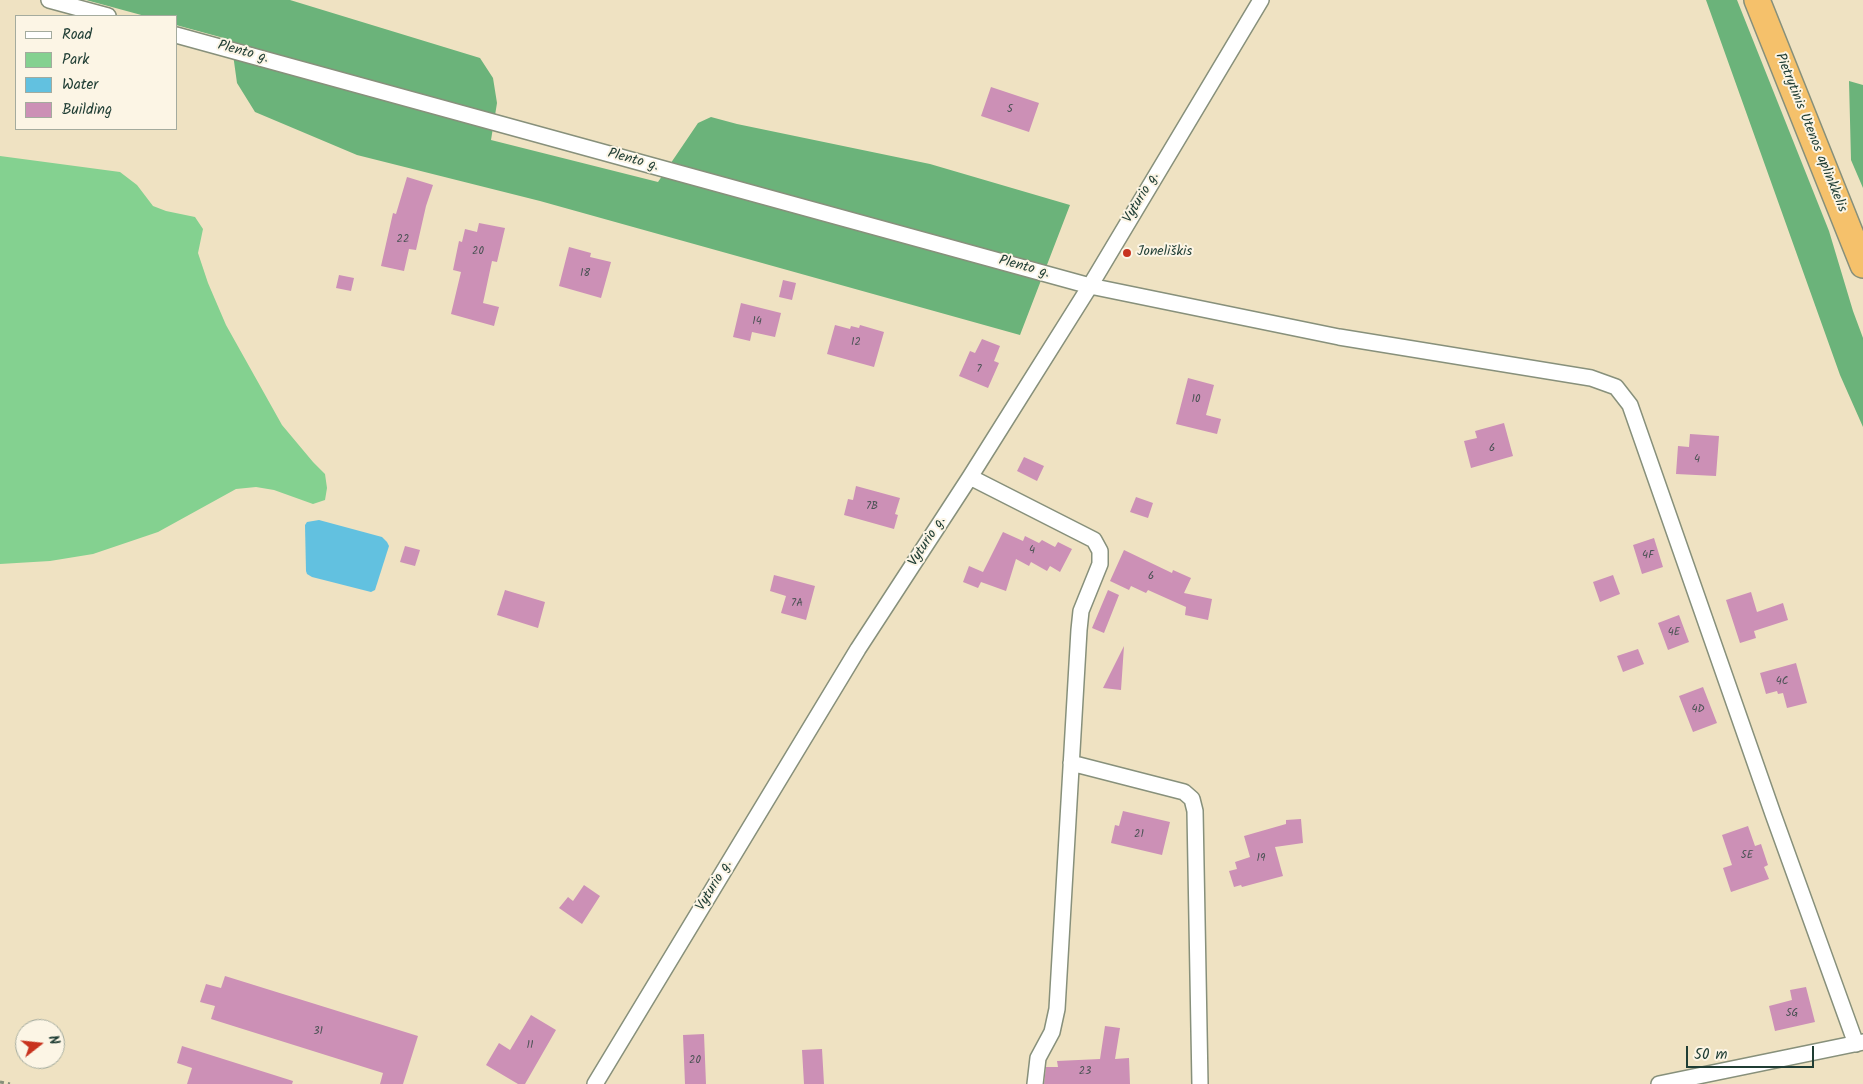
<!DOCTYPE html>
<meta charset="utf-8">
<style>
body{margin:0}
#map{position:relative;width:1863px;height:1084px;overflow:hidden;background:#efe2c2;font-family:Kalam,sans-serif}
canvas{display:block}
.legend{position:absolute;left:15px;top:15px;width:162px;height:115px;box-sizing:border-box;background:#fcf5e5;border:1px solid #a4ab9e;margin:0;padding:6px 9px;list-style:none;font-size:15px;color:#1f3d34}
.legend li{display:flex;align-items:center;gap:10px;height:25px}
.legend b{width:25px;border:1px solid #a4ab9e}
.north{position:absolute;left:15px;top:1019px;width:50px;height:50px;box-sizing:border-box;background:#fcf5e5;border:1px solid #a4ab9e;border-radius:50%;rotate:74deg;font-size:14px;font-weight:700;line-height:20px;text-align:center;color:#1f3d34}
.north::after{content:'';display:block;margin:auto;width:18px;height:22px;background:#c8321e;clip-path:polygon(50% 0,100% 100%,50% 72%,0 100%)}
.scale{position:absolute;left:1686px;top:1046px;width:128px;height:22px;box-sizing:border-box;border:2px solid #1f3d34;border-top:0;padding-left:6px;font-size:15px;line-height:18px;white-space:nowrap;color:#1f3d34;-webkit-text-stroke:4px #fcf5e5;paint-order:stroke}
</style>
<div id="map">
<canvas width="1863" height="1084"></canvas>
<ul class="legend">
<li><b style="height:6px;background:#fff"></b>Road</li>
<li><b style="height:14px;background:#84d190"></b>Park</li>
<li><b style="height:14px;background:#62c1e0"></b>Water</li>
<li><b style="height:14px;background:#cc90b6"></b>Building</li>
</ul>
<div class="north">N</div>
<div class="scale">50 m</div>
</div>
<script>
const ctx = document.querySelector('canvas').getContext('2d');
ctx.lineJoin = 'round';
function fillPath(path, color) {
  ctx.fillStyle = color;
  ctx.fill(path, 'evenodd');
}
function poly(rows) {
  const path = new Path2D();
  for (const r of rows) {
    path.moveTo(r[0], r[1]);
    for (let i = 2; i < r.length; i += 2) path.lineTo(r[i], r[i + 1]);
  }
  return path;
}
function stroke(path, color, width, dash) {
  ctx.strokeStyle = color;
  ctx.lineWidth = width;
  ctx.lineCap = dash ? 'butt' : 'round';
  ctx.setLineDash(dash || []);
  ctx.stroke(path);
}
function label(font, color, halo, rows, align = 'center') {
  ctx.font = font + ' Kalam,sans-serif';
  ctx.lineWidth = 4;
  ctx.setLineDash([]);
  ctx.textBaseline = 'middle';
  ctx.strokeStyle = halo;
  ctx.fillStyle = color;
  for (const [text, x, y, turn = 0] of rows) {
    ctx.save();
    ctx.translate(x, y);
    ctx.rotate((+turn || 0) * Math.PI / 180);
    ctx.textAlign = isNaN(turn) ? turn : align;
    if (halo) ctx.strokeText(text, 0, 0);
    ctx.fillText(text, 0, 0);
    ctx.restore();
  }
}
const green = poly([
 [0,156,120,172,137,185,153,206,166,211,195,217,203,229,198,253,208,283,226,325,282,425,313,462,325,474,327,488,325,500,313,504,274,490,256,487,236,489,158,532,93,554,50,561,0,564]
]);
const forest = poly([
 [86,0,290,0,480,58,493,78,497,103,491,140,658,182,698,123,711,117,737,124,930,164,1070,205,1020,335,540,201,357,155,255,112,237,83,231,40,176,25,176,16,145,16],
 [1706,0,1737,0,1829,231,1853,311,1863,338,1863,427,1840,375],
 [1849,81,1863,85,1863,188,1851,160]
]);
const water = poly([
 [319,520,382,537,387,542,389,546,375,590,371,592,312,577,307,574,306,571,305,525,307,522]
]);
const building = poly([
 [991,87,1039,103,1029,132,981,116],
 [407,177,433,185,426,206,416,250,409,249,404,271,381,266,393,213,396,214],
 [479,223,505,228,497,262,492,261,483,303,499,307,494,326,451,314,461,272,453,270,459,241,462,242,465,229,477,232],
 [569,247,591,253,590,257,611,262,601,298,559,286],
 [339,275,354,278,351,291,336,288],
 [783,280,796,283,792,300,779,297],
 [741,303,781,313,775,337,752,332,750,341,733,337],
 [835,325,850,329,851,326,859,328,860,325,884,332,874,367,827,354],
 [982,339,1000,346,994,361,999,363,988,388,959,376,970,351,975,353],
 [1188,378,1214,385,1206,415,1221,419,1217,434,1176,424],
 [1504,423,1513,456,1471,468,1464,441,1477,438,1475,431],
 [1690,434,1719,436,1716,476,1676,474,1678,446,1689,447],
 [1024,457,1044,466,1037,481,1017,471],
 [856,486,900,498,895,514,898,515,894,529,844,515,848,499,853,500],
 [1136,497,1153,503,1148,518,1130,512],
 [1003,532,1023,541,1025,536,1039,543,1042,540,1055,547,1058,542,1072,549,1060,572,1050,566,1047,571,1031,562,1029,566,1016,559,1006,591,981,582,978,588,963,582,969,566,983,572],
 [1654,538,1663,567,1642,574,1633,545],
 [405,546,420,550,415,566,400,562],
 [1124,550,1172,573,1173,570,1191,578,1184,593,1212,599,1208,620,1185,615,1186,607,1148,590,1146,593,1131,586,1129,590,1110,581],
 [774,575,815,586,806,620,781,613,786,596,770,591],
 [1613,575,1620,594,1600,602,1593,582],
 [505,590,545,602,538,628,497,615],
 [1108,590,1119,595,1104,633,1092,628],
 [1751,592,1757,612,1783,603,1788,620,1754,631,1756,638,1740,643,1726,600],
 [1679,615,1689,642,1668,650,1658,623],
 [1124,646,1121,690,1103,688],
 [1638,649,1644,664,1623,672,1617,656],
 [1796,663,1807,703,1787,708,1783,693,1778,694,1777,691,1766,694,1760,673],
 [1703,687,1717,723,1693,732,1679,696],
 [1123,811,1170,822,1162,855,1111,843,1115,825,1119,826],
 [1301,819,1303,843,1275,847,1283,876,1242,887,1241,885,1234,887,1229,871,1237,869,1235,862,1250,857,1244,836,1286,824,1286,820],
 [1748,826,1755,846,1761,844,1768,865,1764,867,1769,879,1731,892,1723,868,1732,865,1722,835],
 [584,885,600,896,582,924,559,908,568,897,573,901],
 [225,976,418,1036,403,1084,380,1084,383,1073,211,1019,215,1006,200,1002,206,984,221,988],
 [1806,987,1815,1022,1775,1031,1769,1006,1792,1000,1790,990],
 [531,1015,556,1030,525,1084,518,1084,486,1065,499,1043,510,1050],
 [1105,1026,1120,1028,1115,1059,1129,1058,1130,1084,1044,1084,1046,1067,1058,1067,1057,1061,1100,1059],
 [704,1034,706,1084,685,1084,683,1035],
 [182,1046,293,1081,292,1084,187,1084,192,1068,177,1063],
 [822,1049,824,1084,804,1084,802,1050]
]);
const path = poly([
 [0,1082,10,1084]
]);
const minor = poly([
 [49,0,108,16],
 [176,35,1090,286,1339,337,1591,378,1616,387,1630,405,1773,814,1856,1044],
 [970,477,1094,540,1100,551,1100,564,1081,611,1079,630,1057,1009,1052,1032,1038,1058,1035,1084],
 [1071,763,1184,792,1192,799,1195,811,1200,1084],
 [595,1084,858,649,970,477,1090,286,1261,0],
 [1659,1084,1863,1042]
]);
const trunk = poly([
 [1757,0,1863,265]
]);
const markers = [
 [1127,253,5,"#c8321e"]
];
const numberNames = [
 ["5",1010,110],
 ["22",403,240],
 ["20",478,252],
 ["18",585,274],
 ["14",757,322],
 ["12",856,343],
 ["7",979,370],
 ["10",1196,400],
 ["6",1492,449],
 ["4",1697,460],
 ["7B",872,507],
 ["4",1032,551],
 ["4F",1648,556],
 ["6",1151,577],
 ["7A",797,604],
 ["4E",1674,633],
 ["4C",1782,682],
 ["4D",1698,710],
 ["21",1139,835],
 ["5E",1747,856],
 ["19",1261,859],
 ["5G",1792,1014],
 ["31",318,1032],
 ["11",530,1046],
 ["20",695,1061],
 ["23",1085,1072]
];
const streetNames = [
 ["Plento g.",243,53,15],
 ["Pietrytinis Utenos aplinkkelis",1810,133,68],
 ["Plento g.",633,161,15],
 ["Vyturio g.",1142,198,-59],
 ["Plento g.",1024,268,15],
 ["Vyturio g.",928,542,-57],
 ["Vyturio g.",715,886,-59]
];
const poiNames = [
 ["Joneliškis",1137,253]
];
fillPath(green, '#84d190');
fillPath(forest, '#6bb37a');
fillPath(water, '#62c1e0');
fillPath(building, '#cc90b6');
stroke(minor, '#87907b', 18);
stroke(trunk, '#87907b', 28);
stroke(path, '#87907b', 3, [4, 4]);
stroke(minor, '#fff', 15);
stroke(trunk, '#f5c16b', 25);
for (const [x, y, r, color] of markers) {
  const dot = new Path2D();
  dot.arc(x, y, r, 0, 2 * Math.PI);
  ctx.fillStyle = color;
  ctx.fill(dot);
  stroke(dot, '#fcf5e5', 2);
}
label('11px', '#4a5254', null, numberNames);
label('14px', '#1f3d34', '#fcf5e5', streetNames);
label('14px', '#1f3d34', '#fcf5e5', poiNames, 'left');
</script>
